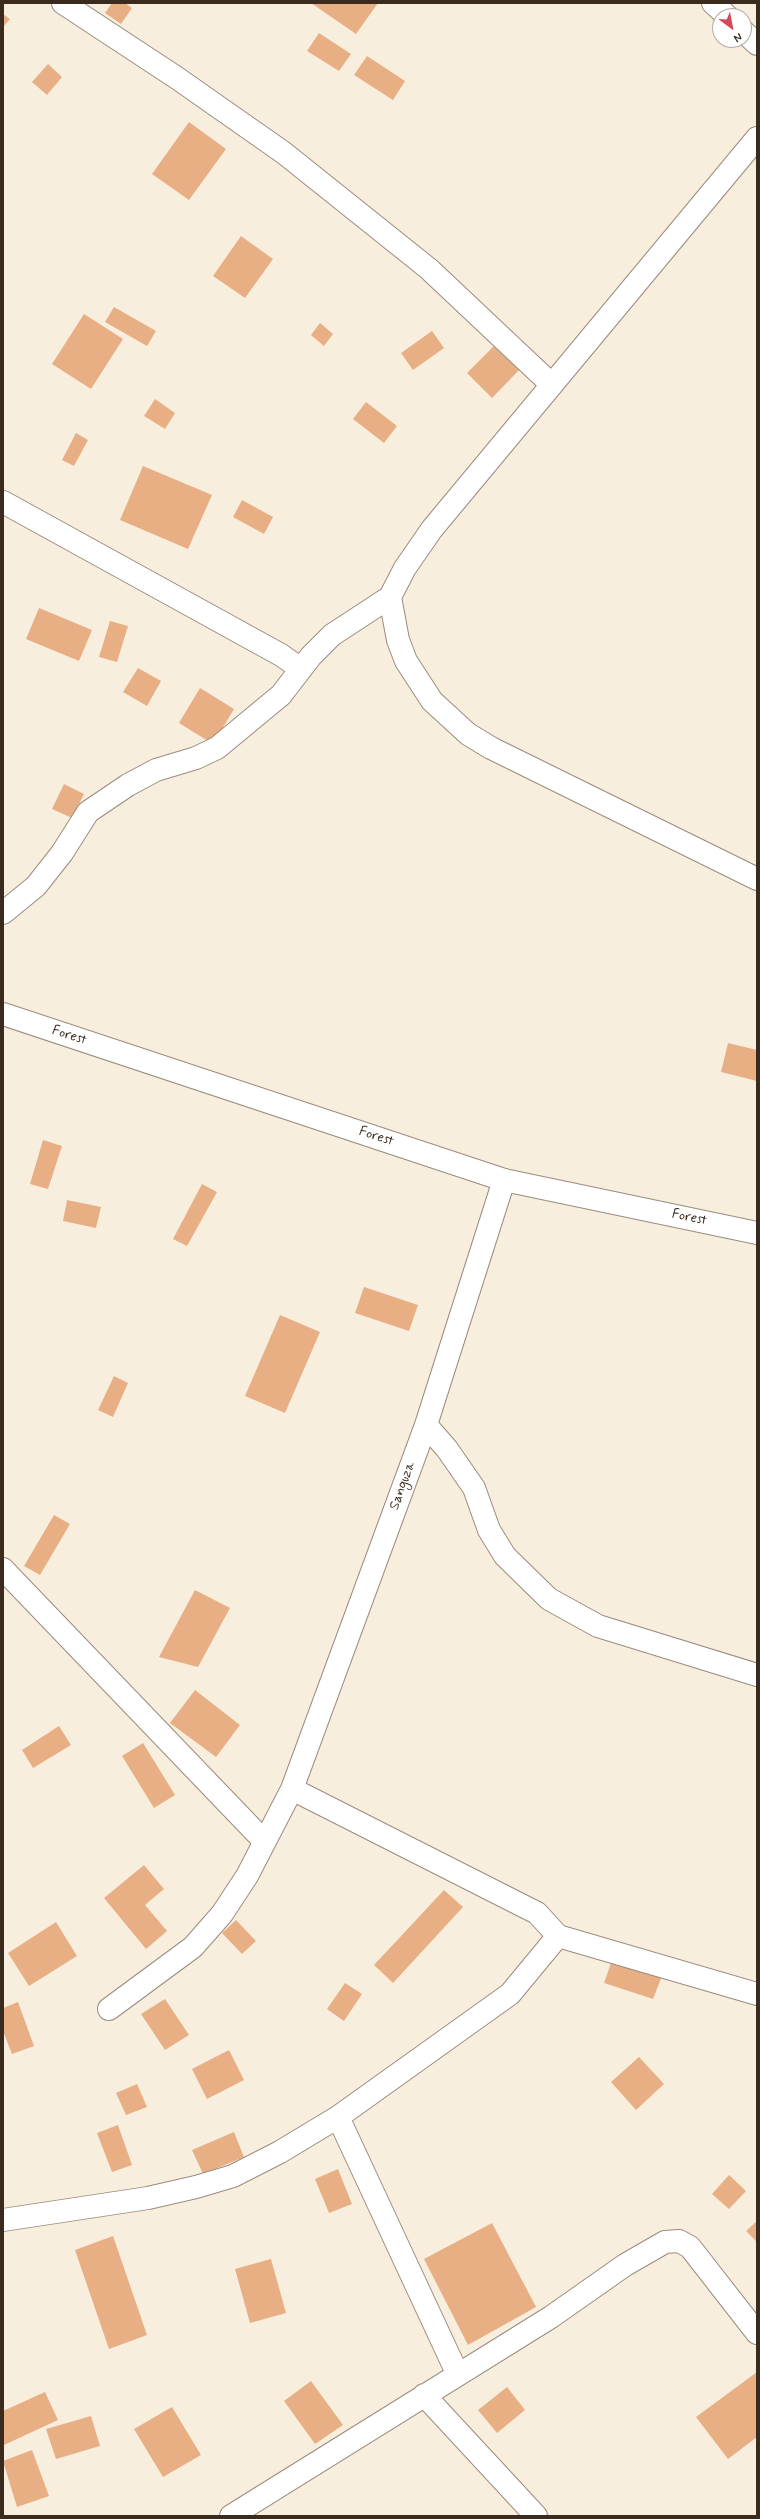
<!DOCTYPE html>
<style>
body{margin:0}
#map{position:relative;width:760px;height:2519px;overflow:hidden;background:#f8eede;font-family:Mynerve,sans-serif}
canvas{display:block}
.frame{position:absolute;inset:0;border:4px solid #3b2a1e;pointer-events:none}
.north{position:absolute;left:712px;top:8px;width:40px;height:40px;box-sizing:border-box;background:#fff;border:1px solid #b1aaa5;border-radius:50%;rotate:148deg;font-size:11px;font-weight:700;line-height:16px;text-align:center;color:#3b2a1e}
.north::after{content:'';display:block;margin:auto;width:14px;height:18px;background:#d1495b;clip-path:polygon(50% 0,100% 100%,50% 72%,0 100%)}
</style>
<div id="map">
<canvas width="760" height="2519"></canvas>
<div class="frame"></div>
<div class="north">N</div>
</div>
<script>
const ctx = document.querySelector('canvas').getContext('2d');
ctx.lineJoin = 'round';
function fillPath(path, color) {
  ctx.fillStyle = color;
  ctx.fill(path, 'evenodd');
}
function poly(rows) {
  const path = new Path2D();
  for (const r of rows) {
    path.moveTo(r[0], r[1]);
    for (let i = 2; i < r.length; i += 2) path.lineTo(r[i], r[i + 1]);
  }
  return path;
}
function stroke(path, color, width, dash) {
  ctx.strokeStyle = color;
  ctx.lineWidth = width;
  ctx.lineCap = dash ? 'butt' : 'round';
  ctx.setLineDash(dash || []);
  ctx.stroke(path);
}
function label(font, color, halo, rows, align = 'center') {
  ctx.font = font + ' Mynerve,sans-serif';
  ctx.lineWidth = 3.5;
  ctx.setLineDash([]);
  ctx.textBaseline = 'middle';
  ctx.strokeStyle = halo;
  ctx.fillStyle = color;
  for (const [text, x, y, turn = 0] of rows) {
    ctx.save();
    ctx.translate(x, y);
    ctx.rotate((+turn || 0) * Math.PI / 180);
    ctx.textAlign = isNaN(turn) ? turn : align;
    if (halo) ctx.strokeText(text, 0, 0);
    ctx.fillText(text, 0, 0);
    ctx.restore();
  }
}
const building = poly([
 [112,3,125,3,132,8,121,24,105,13],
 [311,3,378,3,356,34],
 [3,14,10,19,3,27],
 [319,33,351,54,339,71,307,51],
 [367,56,405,81,393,100,354,75],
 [48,64,62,77,47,95,32,82],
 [189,122,226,149,189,200,152,174],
 [241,236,273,259,245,298,213,276],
 [114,307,156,331,147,346,105,322],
 [84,314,123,339,91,389,52,364],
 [320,323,333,334,324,346,311,335],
 [432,331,444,348,413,370,401,353],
 [494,346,519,370,492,398,467,373],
 [155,399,175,413,165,429,144,416],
 [366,402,397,426,384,443,353,419],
 [76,433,88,440,74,466,62,460],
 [143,466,212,495,188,549,120,520],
 [242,500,273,517,264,534,233,517],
 [39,608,92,630,79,661,26,639],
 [110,621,128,626,117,662,99,657],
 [138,668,161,681,147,706,123,692],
 [200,688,234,709,213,744,179,723],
 [64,784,84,794,72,818,52,809],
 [728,1043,757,1050,757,1081,721,1072],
 [43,1140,62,1146,48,1189,30,1184],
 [202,1184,217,1192,187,1246,173,1239],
 [67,1200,101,1207,96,1228,63,1221],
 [364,1287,418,1305,409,1331,355,1313],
 [280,1315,320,1332,285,1413,245,1396],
 [114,1376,128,1383,113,1417,98,1410],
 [54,1515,70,1524,40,1575,24,1566],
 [195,1590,230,1608,198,1667,159,1657],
 [195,1690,240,1725,216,1757,170,1723],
 [59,1726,71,1745,33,1768,22,1750],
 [143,1743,175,1795,154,1808,122,1756],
 [144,1865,164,1889,145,1905,167,1931,146,1949,104,1898],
 [444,1890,463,1907,393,1983,374,1965],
 [236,1920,256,1941,242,1954,222,1933],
 [56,1922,77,1956,29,1986,8,1953],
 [612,1960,662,1976,653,1999,604,1983],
 [345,1983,362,1994,344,2021,327,2009],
 [165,1999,189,2035,165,2050,141,2014],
 [18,2002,34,2046,12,2054,3,2031,3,2008],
 [229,2050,244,2080,207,2099,192,2069],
 [639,2057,664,2084,636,2110,611,2082],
 [137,2084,147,2107,126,2115,116,2093],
 [118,2125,132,2165,112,2172,97,2133],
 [234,2132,244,2157,203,2174,192,2150],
 [338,2169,352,2204,329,2213,315,2179],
 [729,2175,746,2191,729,2209,712,2194],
 [757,2221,757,2242,746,2231],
 [492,2223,536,2307,468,2345,424,2259],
 [113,2236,147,2335,109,2349,75,2250],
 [271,2259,286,2313,250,2323,235,2269],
 [757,2372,757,2437,728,2459,696,2417],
 [311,2381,343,2425,315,2444,284,2401],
 [507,2387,525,2410,497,2433,478,2410],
 [45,2392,58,2420,4,2445,3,2411],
 [172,2407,201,2455,163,2477,134,2429],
 [91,2416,100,2446,56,2459,46,2429],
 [32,2450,49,2496,17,2507,3,2461]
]);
const street = poly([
 [63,3,177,78,284,153,429,269,552,385],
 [713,3,727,16],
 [744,32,757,44],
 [757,138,432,529,405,568,390,597,398,640,406,661,432,701,468,734,491,748,757,879],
 [3,502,281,655,301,669],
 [3,913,36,886,62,853,88,812,128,785,156,770,196,758,217,748,281,695,311,656,332,635,390,597],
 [426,1425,447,1449,474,1488,489,1530,505,1556,549,1599,598,1626,757,1675],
 [3,1569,264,1841],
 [292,1789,537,1913,558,1936,757,1994],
 [109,2009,193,1947,222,1914,247,1876,292,1789,426,1425,504,1180],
 [338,2117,458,2375],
 [3,2220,148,2198,196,2187,233,2176,280,2152,338,2117,510,1994,558,1936],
 [424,2395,536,2516],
 [231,2516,551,2317,625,2265,665,2242,679,2241,690,2247,757,2333]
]);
const secondary = poly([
 [3,1014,504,1180,757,1233]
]);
const streetNames = [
 ["Forest",69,1036,18],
 ["Forest",376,1137,18],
 ["Forest",689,1218,12],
 ["Sanguza",403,1486,-70]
];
fillPath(building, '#e8af84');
stroke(street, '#9a8c7e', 24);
stroke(secondary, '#9a8c7e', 24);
stroke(street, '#fff', 22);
stroke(secondary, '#fff', 22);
label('14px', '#3b2a1e', '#fff', streetNames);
</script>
